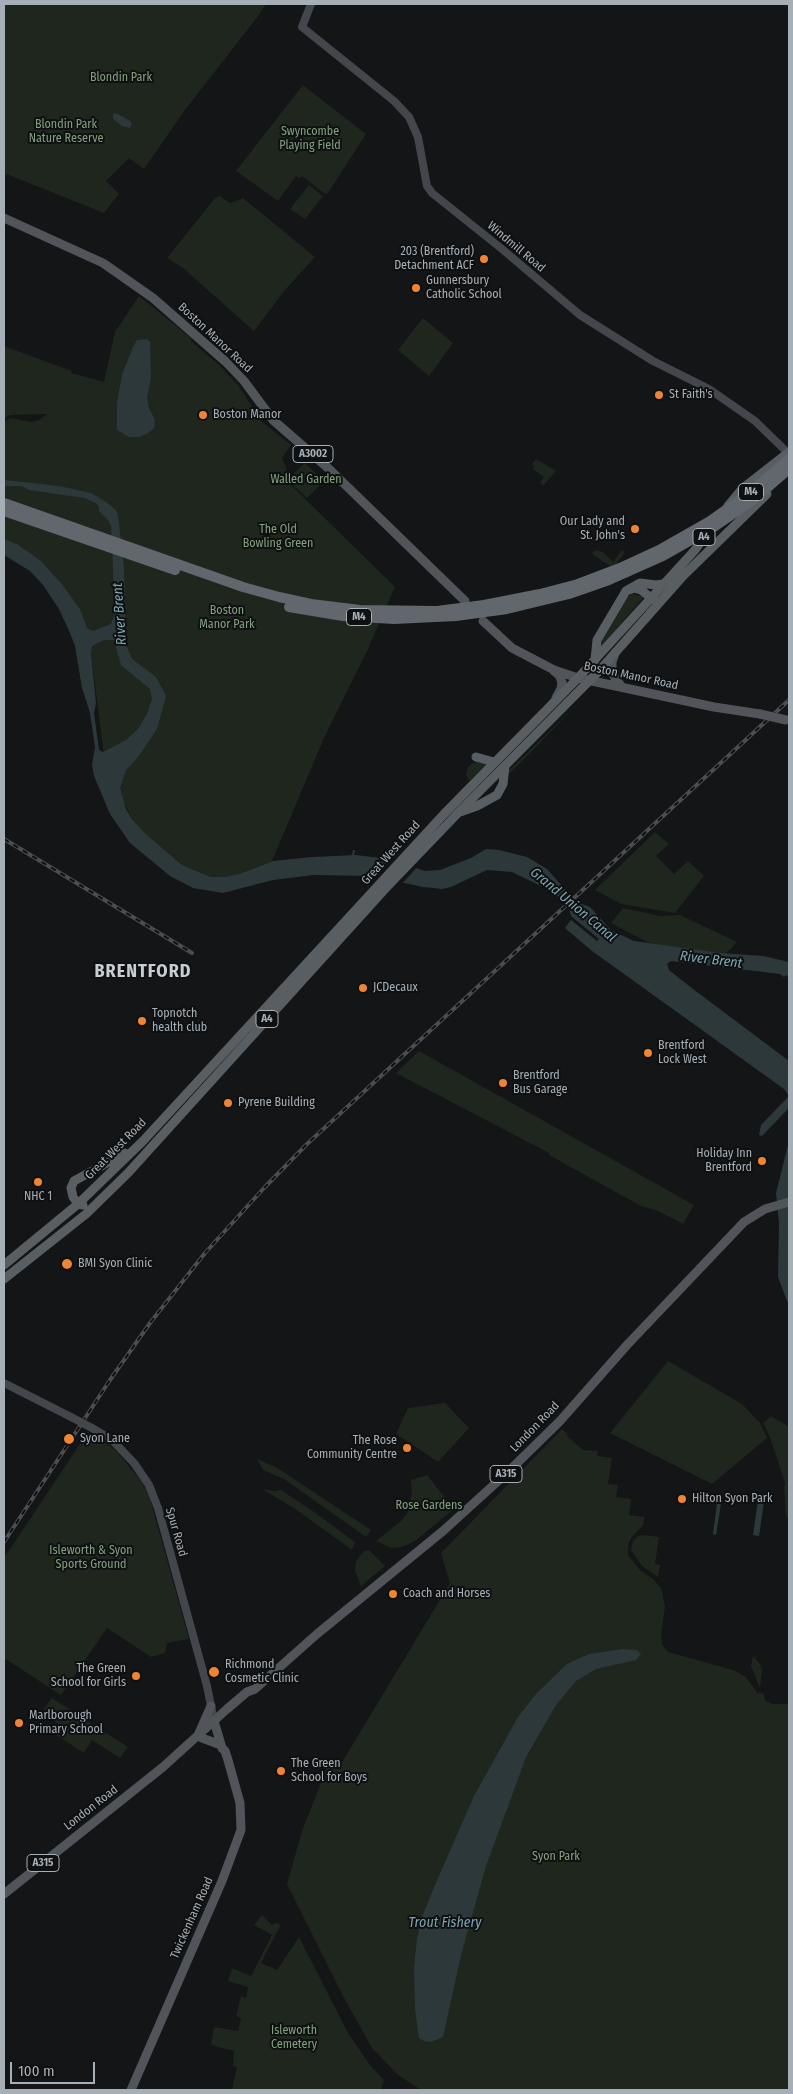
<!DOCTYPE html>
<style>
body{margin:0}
#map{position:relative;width:793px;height:2094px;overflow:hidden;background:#141516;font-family:"Fira Sans Condensed",sans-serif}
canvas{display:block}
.frame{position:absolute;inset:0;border:5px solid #a6afb6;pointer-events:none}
.scale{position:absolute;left:10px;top:2062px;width:85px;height:22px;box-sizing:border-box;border:2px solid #a6afb6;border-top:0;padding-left:6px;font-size:15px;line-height:18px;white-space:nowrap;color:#a6afb6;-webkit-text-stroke:4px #0f1011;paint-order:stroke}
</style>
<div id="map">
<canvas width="793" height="2094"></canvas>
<div class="frame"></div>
<div class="scale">100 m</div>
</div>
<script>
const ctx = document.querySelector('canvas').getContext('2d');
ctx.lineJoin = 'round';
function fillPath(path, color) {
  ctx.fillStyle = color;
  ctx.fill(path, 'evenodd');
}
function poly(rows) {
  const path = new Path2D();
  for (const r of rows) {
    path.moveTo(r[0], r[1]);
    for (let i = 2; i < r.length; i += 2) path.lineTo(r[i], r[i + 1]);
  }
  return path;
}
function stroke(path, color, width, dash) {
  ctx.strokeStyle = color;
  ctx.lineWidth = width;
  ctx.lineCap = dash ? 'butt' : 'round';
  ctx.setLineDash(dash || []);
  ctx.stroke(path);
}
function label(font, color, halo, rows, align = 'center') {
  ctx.font = font + ' "Fira Sans Condensed",sans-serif';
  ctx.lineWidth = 4;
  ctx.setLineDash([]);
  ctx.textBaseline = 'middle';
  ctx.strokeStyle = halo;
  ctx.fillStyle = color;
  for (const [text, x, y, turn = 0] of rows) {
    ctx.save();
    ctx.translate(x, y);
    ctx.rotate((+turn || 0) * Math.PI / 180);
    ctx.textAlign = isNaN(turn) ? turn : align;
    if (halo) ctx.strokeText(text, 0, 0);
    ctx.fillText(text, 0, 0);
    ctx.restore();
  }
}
const green = poly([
 [4,4,266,4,259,15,185,110,144,169,129,158,106,181,119,194,104,213,4,173],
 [303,85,366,134,328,193,325,194,302,176,300,178,296,176,278,201,236,171],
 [309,185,323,196,305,219,290,209],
 [220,196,230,203,243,198,315,257,285,290,254,331,183,268,167,258,215,198],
 [139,296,192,339,191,341,218,364,238,385,262,422,291,445,282,458,286,467,286,480,395,587,367,651,324,738,272,861,239,874,225,877,211,877,182,865,147,835,132,819,105,763,91,653,80,609,62,584,40,560,17,544,4,539,4,423,10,418,32,422,39,420,47,414,10,415,4,418,4,346,69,370,72,371,71,373,104,382,115,332],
 [423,318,453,343,429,376,398,350],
 [536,459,556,471,543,486,540,483,544,477,533,469,534,466,532,464],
 [305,463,324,481,307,498,287,480],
 [596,550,603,552,613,562,622,550,625,552,613,568,592,554],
 [634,594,644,597,600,648,599,643,627,597],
 [576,705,535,748,509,774,509,770,528,752],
 [479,761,486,765,469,781,466,774,468,767,471,764],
 [655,832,669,844,656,856,674,874,688,861,704,876,675,913,621,904,595,890],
 [623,908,660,916,680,915,737,942,725,955,655,946,611,923],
 [419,1051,694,1205,683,1224,658,1211,641,1206,549,1155,549,1153,396,1073],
 [668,1361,742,1404,760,1423,767,1438,712,1484,610,1433],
 [445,1403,469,1428,438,1462,396,1434,408,1408],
 [771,1416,789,1427,789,1519,786,1516,784,1486,785,1483,770,1437,763,1423],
 [561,1430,563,1430,568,1434,567,1436,583,1450,598,1451,597,1456,612,1458,608,1484,618,1485,616,1497,631,1499,629,1515,645,1517,643,1525,631,1538,628,1545,628,1555,640,1570,653,1579,661,1588,665,1606,661,1636,662,1644,668,1652,733,1670,746,1677,759,1695,759,1692,764,1694,765,1701,773,1704,789,1704,789,2090,421,2090,398,2075,372,2048,344,1998,287,1884,302,1831,330,1760,341,1764,450,1583,441,1553],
 [88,1432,99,1436,118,1453,143,1483,149,1495,189,1639,167,1643,165,1653,151,1657,107,1628,61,1695,4,1658,4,1558],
 [257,1459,276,1467,371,1530,366,1537,284,1479,263,1470],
 [427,1475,454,1509,415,1541,402,1547,391,1548,376,1541,401,1521,408,1512,412,1492,411,1480],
 [262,1489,275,1491,281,1490,310,1509,355,1542,352,1550,294,1508],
 [645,1535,659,1537,655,1564,660,1565,658,1577,642,1566,631,1550,633,1541,638,1536],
 [369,1550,385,1566,361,1586,355,1571,356,1561,364,1551],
 [753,1656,760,1664,762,1670,760,1688,751,1666],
 [52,1698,128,1747,120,1758,92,1740,84,1753,56,1735,59,1724,41,1713],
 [262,1915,272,1925,276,1923,281,1924,261,1963,277,1970,299,1937,348,2033,370,2065,384,2080,381,2090,232,2090,237,2067,233,2066,234,2051,211,2045,214,2027,238,2031,241,2018,236,2016,241,1996,246,1998,248,1987,228,1981,232,1968,251,1976,272,1935,254,1925]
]);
const water = poly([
 [116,113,130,121,132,124,130,128,122,126,113,119,113,114],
 [147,339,150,342,151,377,147,397,149,408,155,420,154,428,147,434,139,437,129,437,117,430,117,402,122,375,133,347,137,340],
 [4,480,59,486,91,493,106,502,116,510,118,515,124,567,126,645,132,659,156,677,166,696,157,729,138,757,126,770,120,788,126,809,132,819,147,835,182,865,211,877,225,877,239,874,273,861,312,857,356,855,388,859,425,871,440,870,471,858,486,849,499,850,527,857,547,869,576,902,590,907,611,930,634,941,720,953,763,956,789,962,789,977,786,975,784,977,780,974,671,961,667,964,669,970,693,989,789,1061,789,1103,788,1109,762,1136,759,1135,761,1125,789,1096,784,1089,592,951,565,928,571,920,597,941,599,939,571,916,569,908,564,901,547,889,512,872,487,870,451,887,442,889,423,887,372,876,313,875,273,880,223,893,193,888,170,876,130,843,110,814,94,776,92,765,95,747,90,713,82,688,75,646,70,633,59,609,43,585,30,571,4,555,4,539,17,544,40,560,62,584,80,609,87,628,93,631,111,624,115,613,111,526,108,520,99,511,99,507,97,504,85,498,29,490,22,486,4,486],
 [104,640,114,640,121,665,150,689,152,699,147,714,138,729,126,740,103,752,99,750,94,713,96,703,91,653,92,646],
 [789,1141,789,1306,778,1277,779,1223,776,1193],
 [759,1493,765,1494,759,1536,753,1535],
 [718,1496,722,1497,716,1535,713,1534],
 [623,1649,637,1650,641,1654,636,1660,596,1669,576,1681,556,1705,526,1757,486,1866,461,1955,443,2037,431,2042,424,2041,419,2038,415,2009,414,1967,417,1939,422,1917,435,1885,474,1796,518,1717,535,1695,567,1664,589,1654]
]);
const pier = poly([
 [391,858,418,866,401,885,372,878]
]);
const stream = poly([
 [353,855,354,851]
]);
const secondary = poly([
 [311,4,302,27,394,101,409,117,418,137,427,186,432,193,502,249,580,315,653,361,709,389,755,421,789,454],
 [4,1383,71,1417],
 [92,1428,112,1440,134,1463,149,1485,158,1508,207,1686,214,1721]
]);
const primary = poly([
 [4,218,103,263,153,298,226,362,244,381,273,420,328,468,465,601],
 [483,621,512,648,554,670,578,678,714,707,760,714],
 [615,653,612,662,612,671,615,678,622,687],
 [554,671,559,675,562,682,561,689,556,698],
 [199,1733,211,1706],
 [202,1738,221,1745],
 [4,1894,163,1767,227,1709,247,1692,255,1689,317,1634,443,1531,508,1472,560,1421,627,1345,744,1222,765,1209,789,1202],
 [131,2090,222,1881,241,1830,240,1803,228,1760,225,1751,222,1748,214,1721]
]);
const trunk = poly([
 [728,506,743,488,789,452],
 [629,590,634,588,641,590,654,600],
 [595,660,597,640,626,591,640,583,656,585,663,584],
 [476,757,494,762],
 [460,812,477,806,497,795,503,784,505,766],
 [83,1205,78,1204,73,1197,71,1188,74,1181,125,1153],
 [4,1265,78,1204,143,1141,444,814,578,678,695,550,709,530],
 [4,1279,86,1214,128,1173,385,889,458,813,599,671,683,576,767,494]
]);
const motorway = poly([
 [714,527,753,500,789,469]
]);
const rail = poly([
 [4,839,192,953],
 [4,1542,110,1380,150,1323,205,1253,264,1188,306,1145,789,700]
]);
const secondaryBridge = poly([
 [71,1417,92,1428]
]);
const primaryBridge = poly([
 [760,714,786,720]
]);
const motorwayBridge = poly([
 [4,503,243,587,279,597,311,604,360,610,437,611,484,605,540,594,578,584,620,568,659,550,710,521,748,494,789,459],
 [4,511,175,570],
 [289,607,343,616,394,619,456,616,507,609,569,594,609,580,663,556,714,527]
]);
const markers = [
 [484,259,5,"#ef8433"],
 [416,288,5,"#ef8433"],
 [659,395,5,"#ef8433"],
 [203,415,5,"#ef8433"],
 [635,529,5,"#ef8433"],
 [363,988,5,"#ef8433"],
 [142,1021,5,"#ef8433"],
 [648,1053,5,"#ef8433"],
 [503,1083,5,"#ef8433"],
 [228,1103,5,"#ef8433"],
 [762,1161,5,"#ef8433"],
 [38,1182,5,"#ef8433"],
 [67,1264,6,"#ef8433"],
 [69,1439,6,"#ef8433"],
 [407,1448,5,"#ef8433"],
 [682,1499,5,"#ef8433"],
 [393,1594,5,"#ef8433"],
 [214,1672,6,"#ef8433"],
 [136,1676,5,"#ef8433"],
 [19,1723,5,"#ef8433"],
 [281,1771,5,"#ef8433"]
];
const shields = [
 [313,454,40],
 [751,492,25],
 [704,537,22],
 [359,617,25],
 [267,1019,22],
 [506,1474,32],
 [43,1863,32]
];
const shieldNames = [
 ["A3002",313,454],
 ["M4",751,492],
 ["A4",704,537],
 ["M4",359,617],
 ["A4",267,1019],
 ["A315",506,1474],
 ["A315",43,1863]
];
const parkNames = [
 ["Blondin Park",121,78],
 ["Blondin Park",66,125],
 ["Nature Reserve",66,139],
 ["Swyncombe",310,132],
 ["Playing Field",310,146],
 ["Walled Garden",306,480],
 ["The Old",278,530],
 ["Bowling Green",278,544],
 ["Boston",227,611],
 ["Manor Park",227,625],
 ["Rose Gardens",429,1506],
 ["Isleworth & Syon",91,1551],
 ["Sports Ground",91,1565],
 ["Syon Park",556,1857],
 ["Isleworth",294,2031],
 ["Cemetery",294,2045]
];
const streetNames = [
 ["Windmill Road",516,247,40],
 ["Boston Manor Road",215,338,43],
 ["Boston Manor Road",631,676,12],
 ["Great West Road",391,853,-48],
 ["Great West Road",116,1149,-45],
 ["London Road",535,1427,-46],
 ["Spur Road",176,1532,74],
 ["London Road",91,1808,-38],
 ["Twickenham Road",192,1918,-66]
];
const poiNames = [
 ["203 (Brentford)",474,252,"right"],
 ["Detachment ACF",474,266,"right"],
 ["Gunnersbury",426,281],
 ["Catholic School",426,295],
 ["St Faith's",669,395],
 ["Boston Manor",213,415],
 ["Our Lady and",625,522,"right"],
 ["St. John's",625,536,"right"],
 ["JCDecaux",373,988],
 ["Topnotch",152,1014],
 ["health club",152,1028],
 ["Brentford",658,1046],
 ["Lock West",658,1060],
 ["Brentford",513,1076],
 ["Bus Garage",513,1090],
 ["Pyrene Building",238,1103],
 ["Holiday Inn",752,1154,"right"],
 ["Brentford",752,1168,"right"],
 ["NHC 1",38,1197,"center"],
 ["BMI Syon Clinic",78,1264],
 ["Syon Lane",80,1439],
 ["The Rose",397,1441,"right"],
 ["Community Centre",397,1455,"right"],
 ["Hilton Syon Park",692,1499],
 ["Coach and Horses",403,1594],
 ["Richmond",225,1665],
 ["Cosmetic Clinic",225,1679],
 ["The Green",126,1669,"right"],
 ["School for Girls",126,1683,"right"],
 ["Marlborough",29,1716],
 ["Primary School",29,1730],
 ["The Green",291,1764],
 ["School for Boys",291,1778]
];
const waterNames = [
 ["River Brent",120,614,-94],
 ["Grand Union Canal",573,905,40],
 ["River Brent",711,960,7],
 ["Trout Fishery",445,1923]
];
const districtNames = [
 ["BRENTFORD",143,972]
];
fillPath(green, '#1f261e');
fillPath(water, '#2d383b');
fillPath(pier, '#141516');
stroke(stream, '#2d383b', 2);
stroke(secondary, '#43474b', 8);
stroke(primary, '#51555a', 9);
stroke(trunk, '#595e63', 9);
stroke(motorway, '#61676c', 10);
stroke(rail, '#4a4e52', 4);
stroke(rail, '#0f1011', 2, [5.5]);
stroke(secondaryBridge, '#43474b', 8);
stroke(primaryBridge, '#51555a', 9);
stroke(motorwayBridge, '#61676c', 10);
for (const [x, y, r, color] of markers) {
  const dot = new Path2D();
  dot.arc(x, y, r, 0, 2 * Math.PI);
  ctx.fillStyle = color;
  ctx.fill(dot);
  stroke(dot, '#0f1011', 2);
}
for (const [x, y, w] of shields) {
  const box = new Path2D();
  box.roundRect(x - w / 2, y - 8.5, w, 17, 4);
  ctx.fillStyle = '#0f1011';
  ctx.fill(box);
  stroke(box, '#a6afb6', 1);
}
label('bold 11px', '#a6afb6', null, shieldNames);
label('12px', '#83a17d', '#0f1011', parkNames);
label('12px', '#a6afb6', '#0f1011', streetNames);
label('12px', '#a6afb6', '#0f1011', poiNames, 'left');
label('italic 14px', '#7da5b1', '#0f1011', waterNames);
ctx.letterSpacing = '1px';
label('bold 18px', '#c7cdd2', '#0f1011', districtNames);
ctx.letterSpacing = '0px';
</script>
